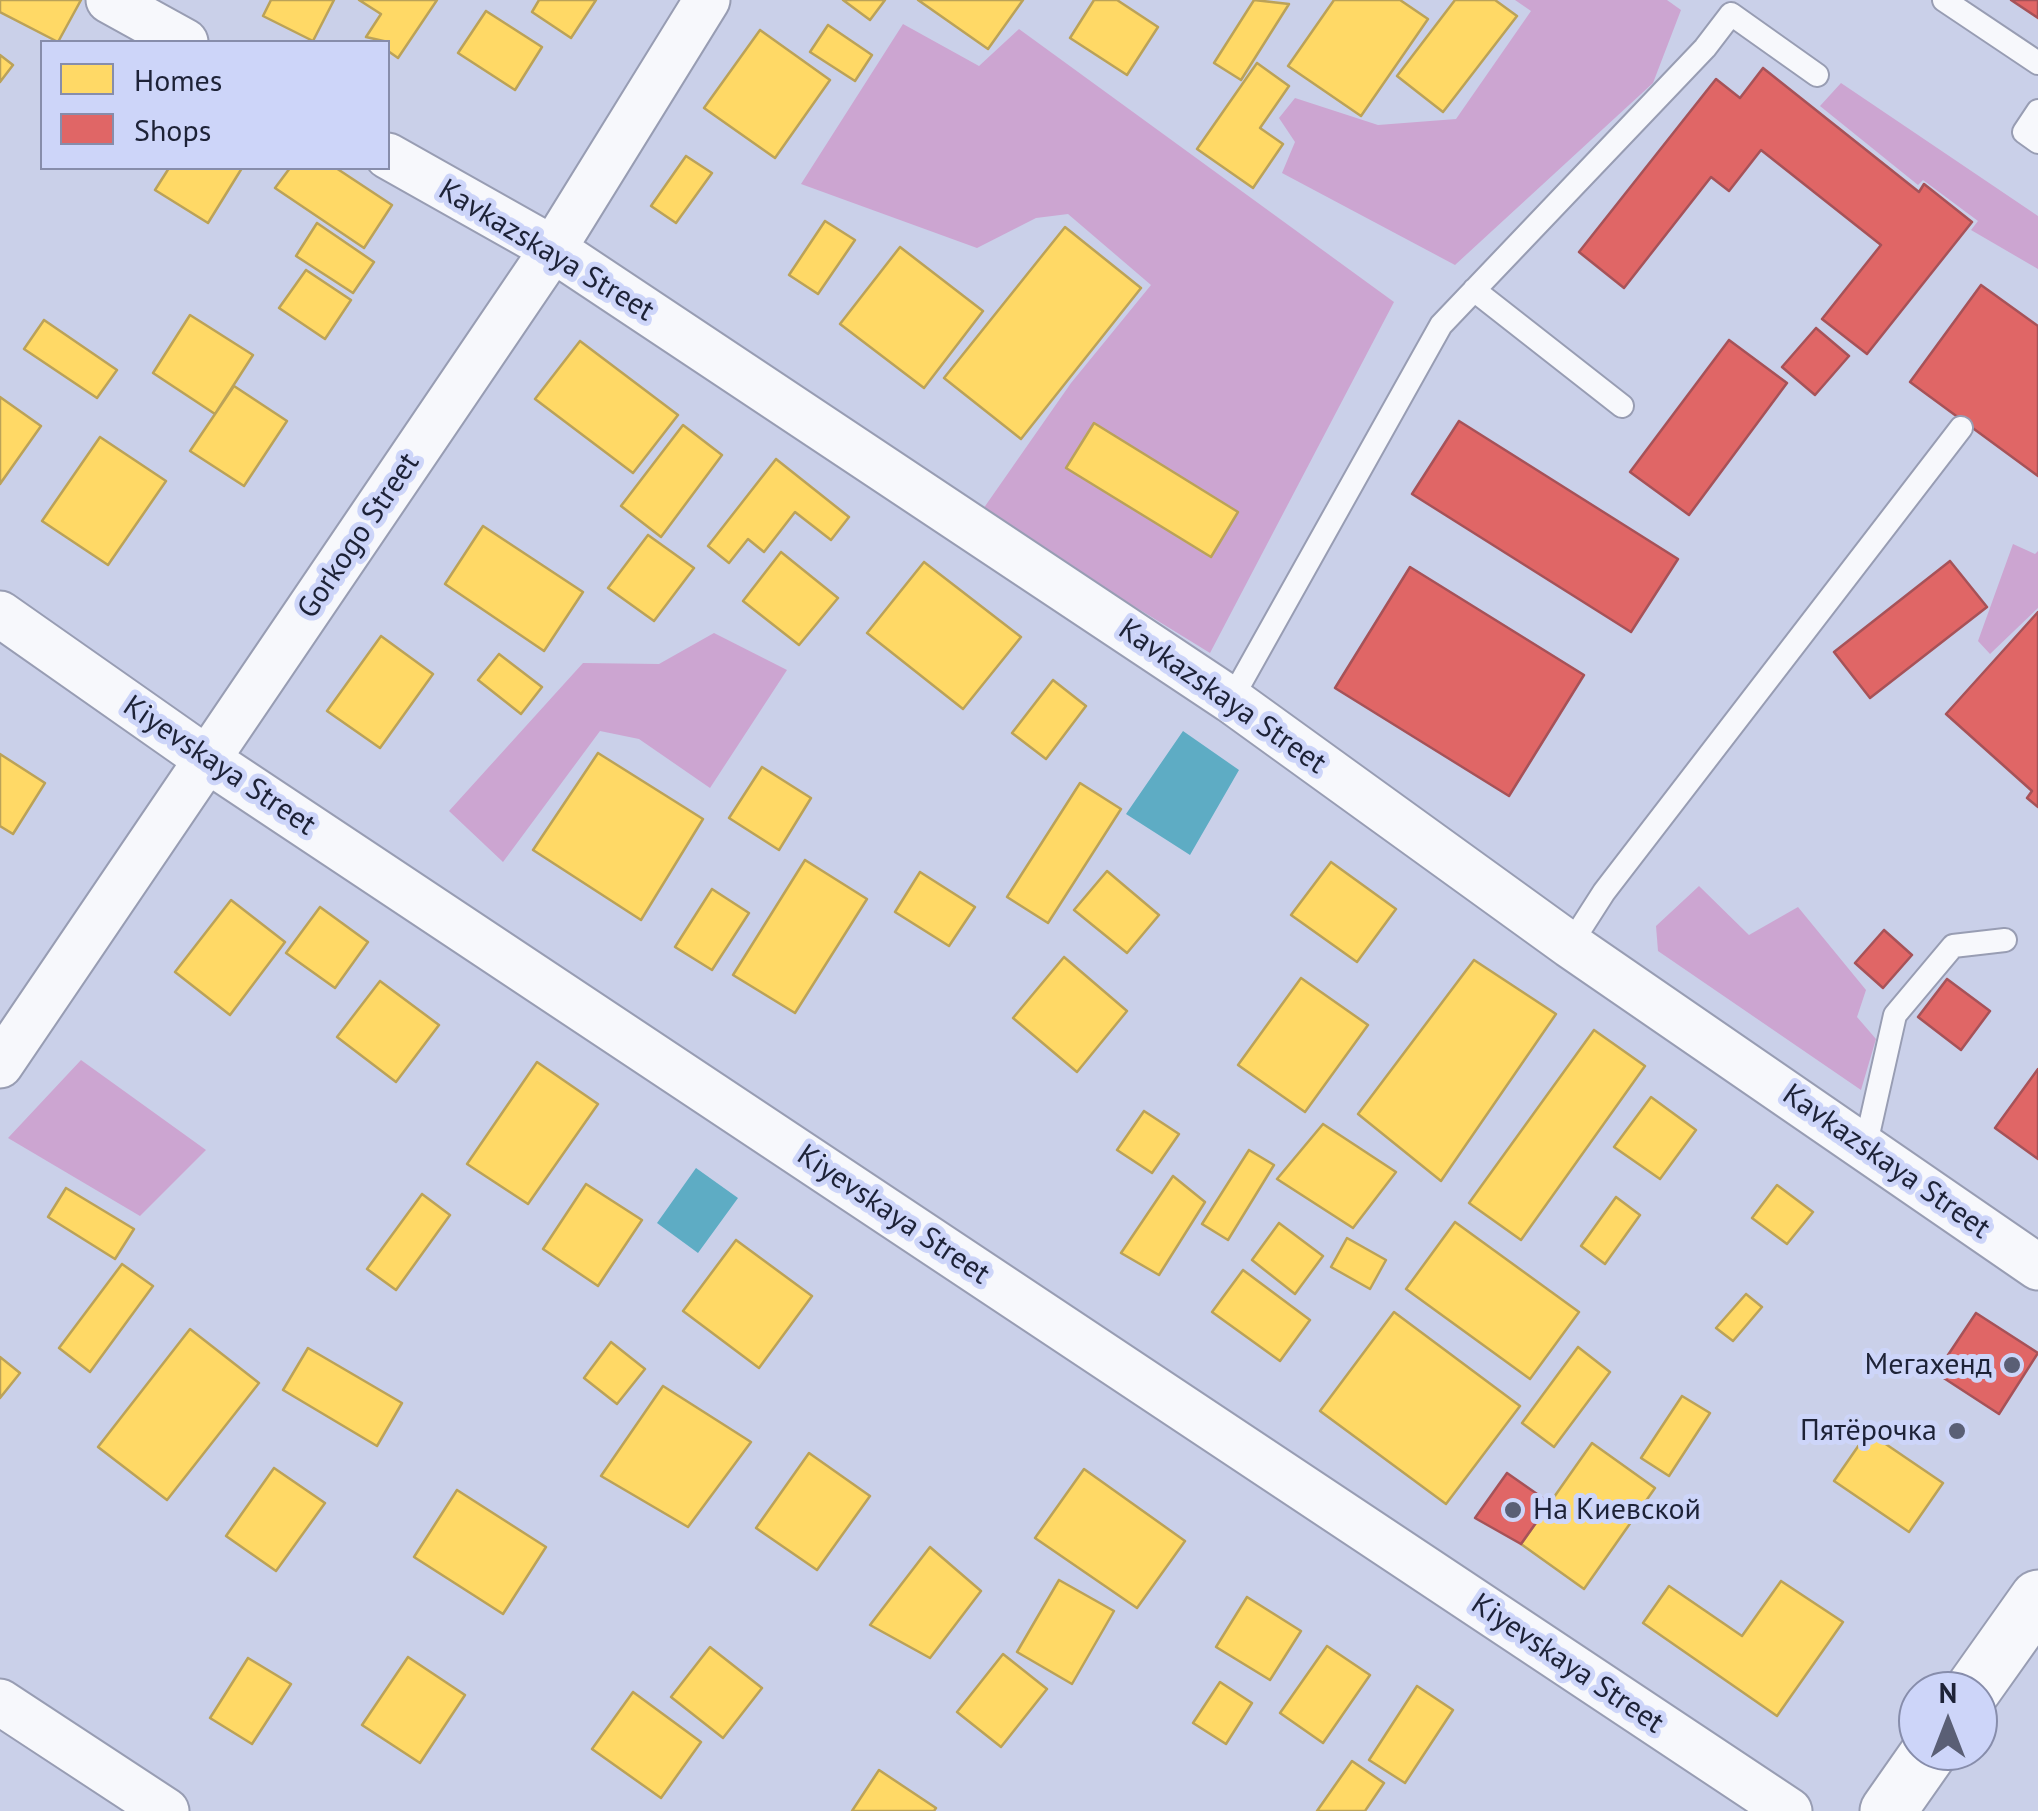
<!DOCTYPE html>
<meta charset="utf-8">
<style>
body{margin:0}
#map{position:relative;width:2038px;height:1811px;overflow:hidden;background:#cad0e9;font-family:"PT Sans",sans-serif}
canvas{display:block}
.legend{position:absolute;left:40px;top:40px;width:350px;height:130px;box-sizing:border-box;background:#cdd5f9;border:2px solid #878dab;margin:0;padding:12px 18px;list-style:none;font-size:30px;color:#1d2237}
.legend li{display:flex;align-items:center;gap:20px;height:50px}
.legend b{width:50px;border:2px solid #878dab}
.north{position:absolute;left:1898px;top:1671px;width:100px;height:100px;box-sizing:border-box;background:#cdd5f9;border:2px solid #878dab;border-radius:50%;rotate:0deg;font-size:28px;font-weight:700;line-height:40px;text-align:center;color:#1d2237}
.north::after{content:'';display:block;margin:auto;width:35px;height:45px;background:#5a5f75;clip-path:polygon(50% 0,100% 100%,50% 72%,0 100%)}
</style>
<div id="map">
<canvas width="2038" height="1811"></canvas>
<ul class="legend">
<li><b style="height:28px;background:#ffd966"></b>Homes</li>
<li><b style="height:28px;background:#e06666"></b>Shops</li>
</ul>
<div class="north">N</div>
</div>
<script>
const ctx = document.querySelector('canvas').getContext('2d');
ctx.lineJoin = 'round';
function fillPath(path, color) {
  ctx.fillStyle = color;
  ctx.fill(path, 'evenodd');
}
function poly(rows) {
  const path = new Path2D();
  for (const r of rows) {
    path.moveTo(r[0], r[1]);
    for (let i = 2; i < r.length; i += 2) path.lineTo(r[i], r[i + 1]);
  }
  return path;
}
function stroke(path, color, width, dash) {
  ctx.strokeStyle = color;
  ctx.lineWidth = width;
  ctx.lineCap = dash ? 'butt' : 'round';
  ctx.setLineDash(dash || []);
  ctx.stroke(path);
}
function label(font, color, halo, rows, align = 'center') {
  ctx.font = font + ' "PT Sans",sans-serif';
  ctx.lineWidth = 10;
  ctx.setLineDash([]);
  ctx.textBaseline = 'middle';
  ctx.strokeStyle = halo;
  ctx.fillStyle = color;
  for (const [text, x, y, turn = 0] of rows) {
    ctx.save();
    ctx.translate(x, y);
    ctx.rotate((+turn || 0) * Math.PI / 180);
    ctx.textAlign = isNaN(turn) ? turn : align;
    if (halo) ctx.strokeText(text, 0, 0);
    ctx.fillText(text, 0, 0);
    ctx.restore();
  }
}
const green = poly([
 [1515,0,1667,0,1681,10,1653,83,1455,265,1282,173,1295,142,1279,118,1295,98,1378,125,1456,119,1531,11],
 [903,24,979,66,1019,29,1394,302,1210,653,981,512,1071,383,1151,285,1068,214,1036,218,977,248,801,184],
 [1841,83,2038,216,2038,269,1971,230,1978,221,1923,180,1918,185,1820,106],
 [2013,544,2035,554,2038,551,2038,608,1990,654,1978,641],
 [714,633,787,670,710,788,639,739,600,731,503,862,449,811,583,663,659,664],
 [1699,886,1749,935,1798,907,1866,990,1857,1017,1876,1039,1861,1090,1658,951,1656,926],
 [81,1060,206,1150,140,1216,8,1138]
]);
const water = poly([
 [1183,731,1239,770,1190,855,1126,814],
 [696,1168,738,1198,698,1253,657,1223]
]);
const homes = poly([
 [0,0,81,0,58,42,0,12,0,0],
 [271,0,334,0,313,41,263,16,271,0],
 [359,0,437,0,398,58,388,51,388,42,366,37,381,14,359,0],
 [539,0,596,0,571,38,532,12,539,0],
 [843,0,885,0,870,20,843,0],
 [918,0,1023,0,988,49,918,0],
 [1094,0,1117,0,1158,27,1127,75,1070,38,1094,0],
 [1254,0,1289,4,1241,80,1214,63,1254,0],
 [1334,0,1400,0,1428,19,1361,116,1288,66,1334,0],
 [1455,0,1495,0,1517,16,1443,112,1397,76,1455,0],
 [486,11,542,47,515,90,458,53,486,11],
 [828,25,872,55,855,81,810,52,828,25],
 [760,30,830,80,775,158,704,108,760,30],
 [0,55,13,65,0,82,0,55],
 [1257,63,1289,86,1260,128,1283,144,1253,188,1197,149,1257,63],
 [686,156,712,173,676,223,651,206,686,156],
 [169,168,242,168,208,223,155,190,169,168],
 [290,168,336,168,392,205,364,248,275,188,290,168],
 [825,221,855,240,818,294,789,275,825,221],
 [317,223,374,262,353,293,296,256,317,223],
 [1065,227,1141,288,1021,439,944,378,1065,227],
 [900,247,983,311,924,388,840,324,900,247],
 [306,270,351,300,325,339,279,308,306,270],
 [190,315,253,355,215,414,153,373,190,315],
 [44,320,117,370,97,398,24,349,44,320],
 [580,341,678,415,633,473,535,399,580,341],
 [234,386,287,421,244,486,190,451,234,386],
 [0,397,41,426,0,484,0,397],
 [1094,423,1238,512,1211,557,1066,468,1094,423],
 [683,425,722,455,661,537,621,506,683,425],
 [100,437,166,481,108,565,42,521,100,437],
 [776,459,849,517,831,540,795,512,764,552,748,539,729,563,708,546,776,459],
 [483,526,583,592,544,651,445,584,483,526],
 [648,535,694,568,654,621,608,588,648,535],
 [781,552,838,598,799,645,743,601,781,552],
 [924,562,1021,637,963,709,867,633,924,562],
 [381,636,433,674,380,748,327,711,381,636],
 [499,654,542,687,521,714,478,680,499,654],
 [1053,680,1086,706,1046,759,1012,733,1053,680],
 [598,753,703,819,641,920,533,850,598,753],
 [0,754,45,783,13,834,0,826,0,754],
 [762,767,811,798,779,850,729,818,762,767],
 [1080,783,1121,809,1048,923,1007,897,1080,783],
 [805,860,867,899,795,1013,733,975,805,860],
 [1331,862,1396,909,1357,962,1291,915,1331,862],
 [1107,871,1159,915,1127,953,1074,910,1107,871],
 [920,872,975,907,949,946,895,912,920,872],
 [712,889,749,913,712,970,675,947,712,889],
 [231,900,285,942,230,1015,175,972,231,900],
 [320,907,368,942,335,988,286,953,320,907],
 [1064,957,1127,1011,1077,1072,1013,1018,1064,957],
 [1474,960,1556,1014,1441,1181,1358,1114,1474,960],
 [1301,978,1368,1025,1305,1112,1238,1065,1301,978],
 [380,981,439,1025,396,1082,337,1037,380,981],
 [1594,1030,1645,1066,1521,1240,1469,1203,1594,1030],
 [537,1062,598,1104,528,1204,467,1164,537,1062],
 [1651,1097,1696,1130,1660,1179,1614,1147,1651,1097],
 [1144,1111,1179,1134,1152,1173,1117,1150,1144,1111],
 [1323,1124,1396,1172,1353,1228,1277,1179,1323,1124],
 [1249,1150,1274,1165,1228,1240,1202,1224,1249,1150],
 [1173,1176,1205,1202,1159,1275,1121,1253,1173,1176],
 [586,1184,642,1220,598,1286,543,1249,586,1184],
 [1777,1185,1813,1212,1787,1244,1752,1218,1777,1185],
 [66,1188,134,1229,115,1259,48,1217,66,1188],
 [422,1194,450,1215,396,1290,367,1269,422,1194],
 [1616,1197,1640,1215,1605,1264,1581,1246,1616,1197],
 [1455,1222,1579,1312,1530,1379,1406,1289,1455,1222],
 [1279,1223,1323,1256,1295,1294,1252,1260,1279,1223],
 [1347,1238,1386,1260,1370,1289,1331,1267,1347,1238],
 [736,1240,812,1296,759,1368,683,1311,736,1240],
 [122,1264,153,1286,90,1372,59,1348,122,1264],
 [1243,1270,1310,1320,1280,1361,1212,1312,1243,1270],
 [1746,1294,1762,1307,1733,1341,1716,1328,1746,1294],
 [1394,1312,1520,1406,1446,1504,1320,1411,1394,1312],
 [190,1329,259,1383,167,1500,98,1447,190,1329],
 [611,1342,645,1369,617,1404,584,1378,611,1342],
 [1578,1347,1610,1372,1554,1447,1522,1423,1578,1347],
 [308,1348,402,1403,377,1446,283,1390,308,1348],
 [0,1357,20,1373,0,1398,0,1357],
 [663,1386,751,1442,688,1527,601,1476,663,1386],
 [1682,1396,1710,1413,1669,1476,1641,1458,1682,1396],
 [1868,1432,1943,1483,1909,1532,1834,1481,1868,1432],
 [1592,1443,1655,1488,1584,1589,1521,1544,1592,1443],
 [809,1453,870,1496,817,1570,756,1528,809,1453],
 [274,1468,325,1503,276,1571,226,1536,274,1468],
 [1084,1469,1185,1541,1137,1608,1035,1538,1084,1469],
 [457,1490,546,1547,503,1614,414,1557,457,1490],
 [930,1547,981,1591,930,1658,870,1625,930,1547],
 [1059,1580,1114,1611,1072,1684,1017,1652,1059,1580],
 [1781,1581,1843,1622,1777,1716,1643,1623,1669,1586,1742,1636,1781,1581],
 [1247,1597,1301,1631,1270,1680,1216,1647,1247,1597],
 [1327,1646,1370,1675,1323,1743,1280,1713,1327,1646],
 [710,1647,762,1688,723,1738,671,1697,710,1647],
 [1003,1654,1047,1689,1001,1747,957,1712,1003,1654],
 [408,1657,465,1695,420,1763,362,1725,408,1657],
 [248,1658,291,1684,252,1744,210,1718,248,1658],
 [1220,1682,1252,1703,1226,1744,1193,1723,1220,1682],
 [1417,1686,1453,1710,1405,1783,1369,1760,1417,1686],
 [633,1692,701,1742,661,1798,592,1749,633,1692],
 [1352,1761,1384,1783,1365,1811,1317,1811,1352,1761],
 [879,1770,936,1808,934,1811,852,1811,879,1770]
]);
const shops = poly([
 [2011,0,2038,0,2038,18,2011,0],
 [1763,68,1919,192,1924,184,1972,222,1867,354,1822,319,1881,245,1761,150,1729,191,1711,177,1624,288,1579,252,1716,79,1740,98,1763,68],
 [1981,285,2038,326,2038,476,1910,382,1981,285],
 [1816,328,1849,356,1815,395,1782,367,1816,328],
 [1729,340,1787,383,1689,515,1630,472,1729,340],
 [1459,421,1678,559,1631,632,1412,494,1459,421],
 [1950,561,1987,607,1870,698,1834,652,1950,561],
 [1410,567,1584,675,1509,796,1335,688,1410,567],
 [2038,612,2038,807,2027,798,2032,791,1946,714,2038,612],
 [1884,930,1912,955,1883,988,1855,963,1884,930],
 [1947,979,1990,1011,1961,1050,1918,1017,1947,979],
 [2038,1069,2038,1159,1995,1128,2038,1069],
 [1976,1313,2038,1353,1999,1414,1936,1373,1976,1313],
 [1507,1473,1550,1503,1521,1544,1475,1518,1507,1473]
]);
const service = poly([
 [1944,0,2038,63],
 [2038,111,2024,132,2038,142],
 [1474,290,1622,406],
 [1231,700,1441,325,1705,48,1731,14,1817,75],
 [1570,945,1604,892,1961,428],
 [1865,1148,1895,1015,1953,946,2005,940]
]);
const minor = poly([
 [109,0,185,42],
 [388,156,553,249,1231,700,1570,945,2038,1267],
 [0,614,208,760,1789,1811],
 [0,1065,553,249,707,0],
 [0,1702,166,1811]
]);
const secondary = poly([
 [1972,1691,2038,1598],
 [1888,1811,1930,1751]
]);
const markers = [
 [2012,1365,10,"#5a5f75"],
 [1957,1431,10,"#5a5f75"],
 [1513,1510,10,"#5a5f75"]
];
const streetNames = [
 ["Kavkazskaya Street",546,251,31],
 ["Gorkogo Street",359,536,-56],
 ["Kavkazskaya Street",1222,697,35],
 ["Kiyevskaya Street",219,766,34],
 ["Kavkazskaya Street",1886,1162,35],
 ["Kiyevskaya Street",893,1215,34],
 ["Kiyevskaya Street",1567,1664,34]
];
const poiNames = [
 ["Мегахенд",1992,1365],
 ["Пятёрочка",1937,1431],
 ["На Киевской",1533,1510,"left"]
];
fillPath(green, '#cca5d1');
fillPath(water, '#5eacc4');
fillPath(homes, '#ffd966');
stroke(homes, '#bba258', 2.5);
fillPath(shops, '#e06666');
stroke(shops, '#a65258', 2.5);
stroke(service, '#989db3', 26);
stroke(minor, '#989db3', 49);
stroke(secondary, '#989db3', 59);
stroke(service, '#f7f8fc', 22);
stroke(minor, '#f7f8fc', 45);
stroke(secondary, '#f7f8fc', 55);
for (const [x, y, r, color] of markers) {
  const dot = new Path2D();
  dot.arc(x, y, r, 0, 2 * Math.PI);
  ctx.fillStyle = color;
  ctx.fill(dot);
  stroke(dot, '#cdd5f9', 4);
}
label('30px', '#1d2237', '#cdd5f9', streetNames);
label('30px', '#1d2237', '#cdd5f9', poiNames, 'right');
</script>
